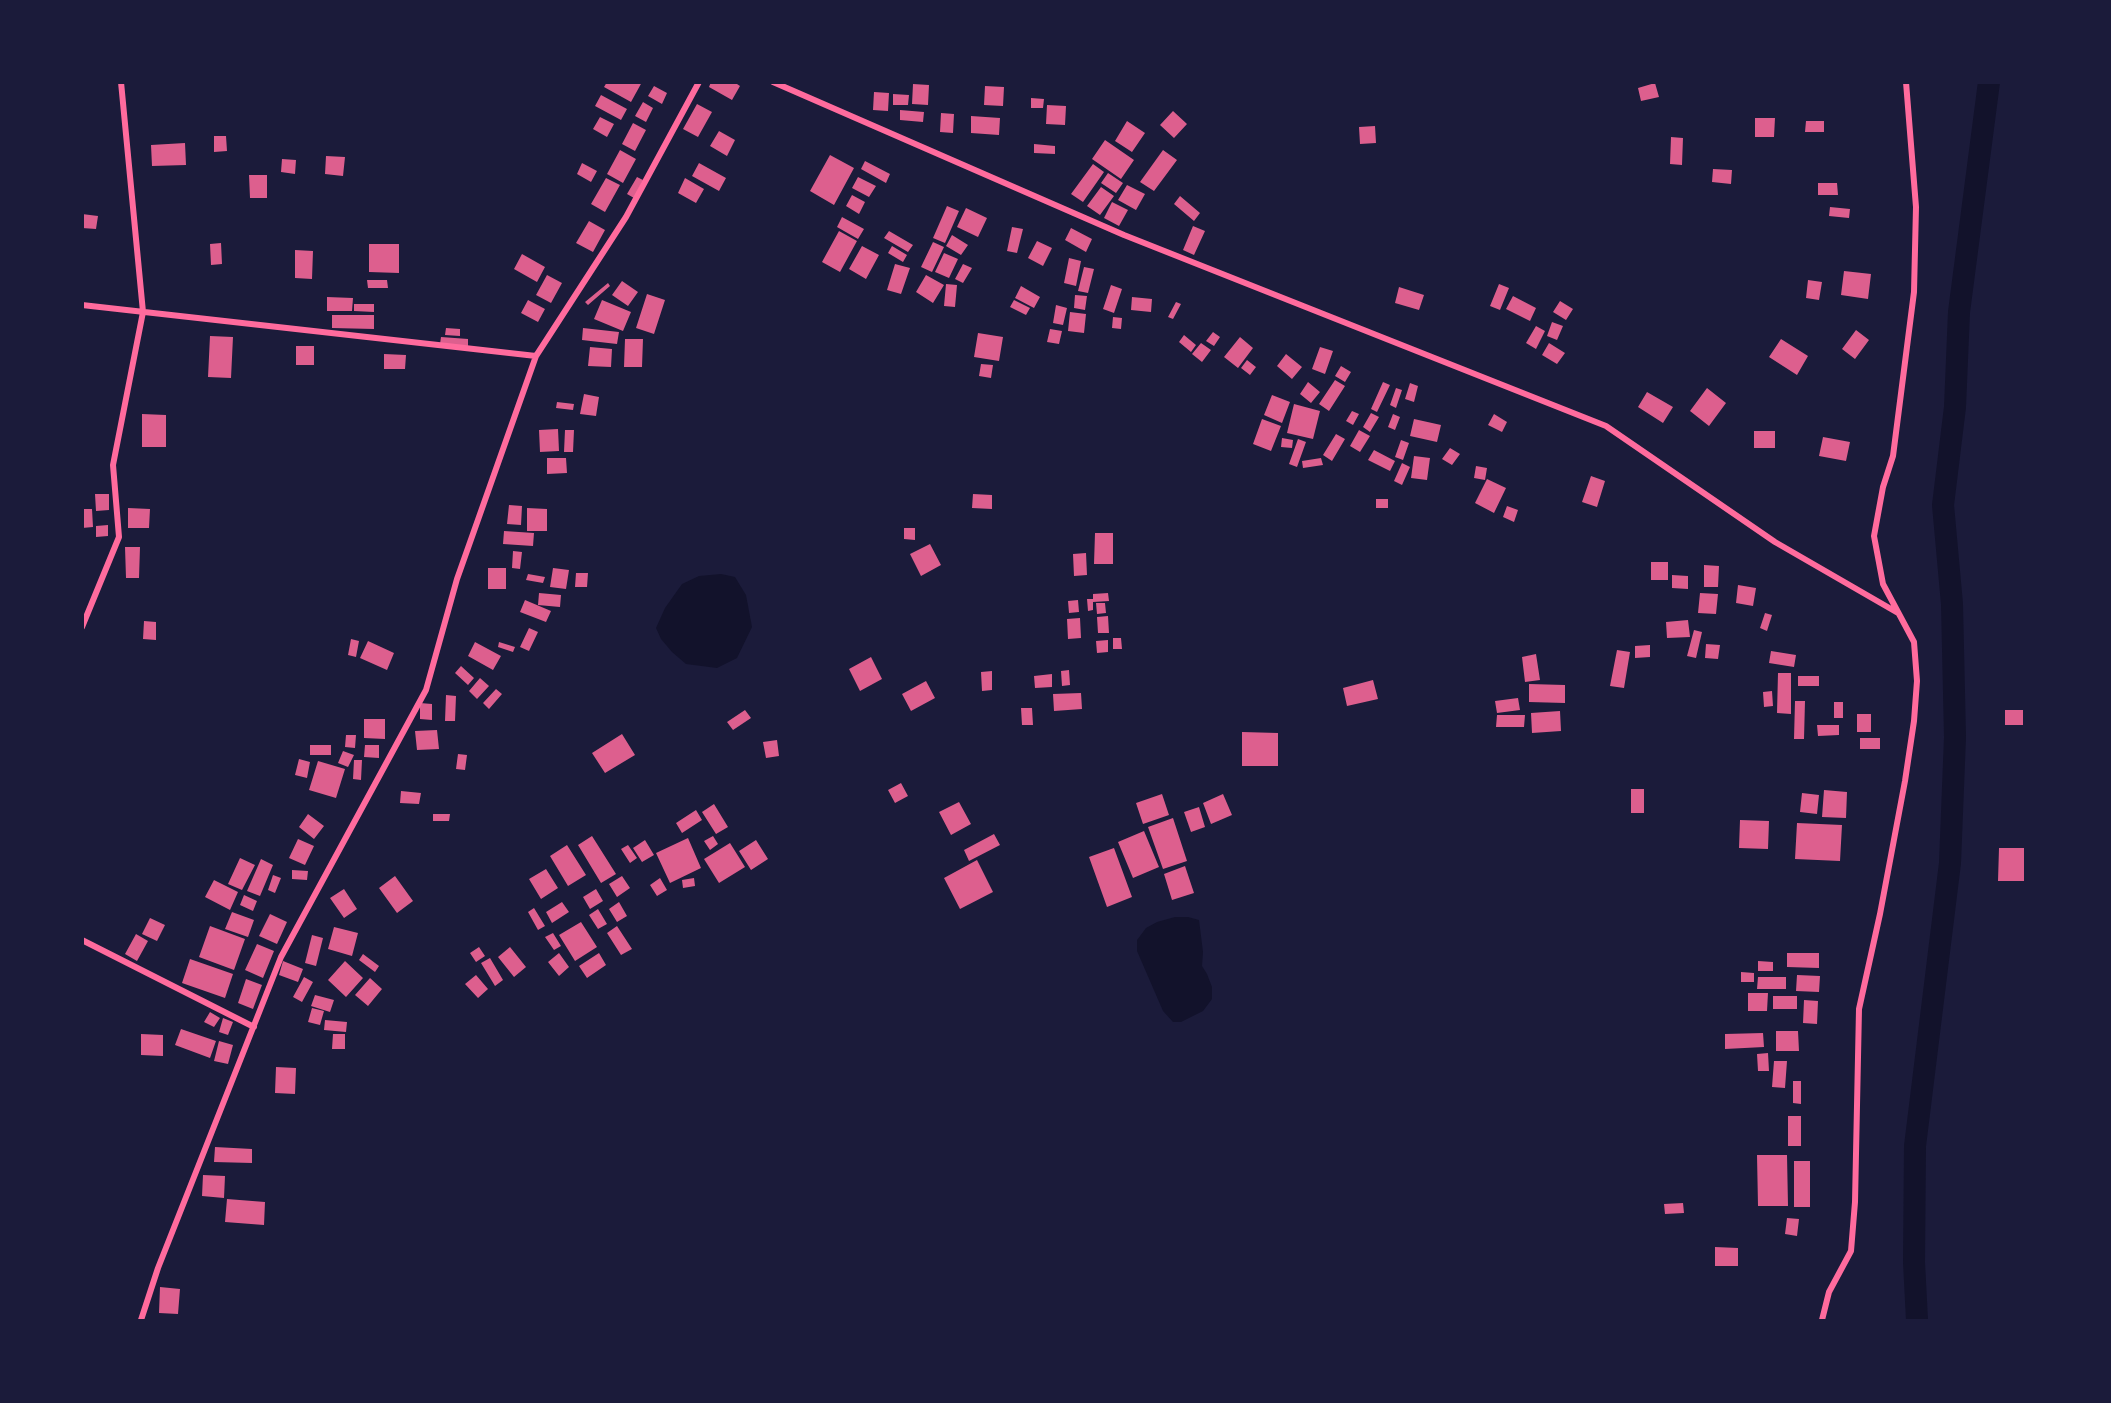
<!DOCTYPE html>
<style>
body{margin:0}
#map{position:relative;width:2111px;height:1403px;overflow:hidden;background:#1b1b3a;font-family:"Roboto Condensed",sans-serif}
canvas{display:block}
.frame{position:absolute;inset:0;border:84px solid #1b1b3a;pointer-events:none}
</style>
<div id="map">
<canvas width="2111" height="1403"></canvas>
<div class="frame"></div>
</div>
<script>
const ctx = document.querySelector('canvas').getContext('2d');
ctx.lineJoin = 'round';
function fillPath(path, color) {
  ctx.fillStyle = color;
  ctx.fill(path, 'evenodd');
}
function poly(rows) {
  const path = new Path2D();
  for (const r of rows) {
    path.moveTo(r[0], r[1]);
    for (let i = 2; i < r.length; i += 2) path.lineTo(r[i], r[i + 1]);
  }
  return path;
}
function stroke(path, color, width, dash) {
  ctx.strokeStyle = color;
  ctx.lineWidth = width;
  ctx.lineCap = dash ? 'butt' : 'round';
  ctx.setLineDash(dash || []);
  ctx.stroke(path);
}
const water = poly([
 [721,574,735,577,746,595,752,627,737,658,717,668,686,664,672,652,661,639,656,628,665,608,682,584,699,576],
 [1175,917,1188,917,1199,920,1203,952,1202,966,1207,974,1212,987,1212,999,1203,1011,1181,1022,1173,1022,1163,1011,1137,951,1137,940,1146,928,1157,922]
]);
const canal = poly([
 [1917,1320,1914,1262,1915,1146,1950,863,1955,737,1952,604,1943,505,1955,407,1959,312,1989,82]
]);
const building = poly([
 [607,82,642,82,631,102,604,87],
 [711,82,734,82,740,86,732,100,709,87],
 [1655,83,1659,97,1641,101,1638,88],
 [913,84,929,85,928,105,912,104],
 [654,86,667,93,662,104,648,96],
 [985,86,1004,87,1003,106,984,105],
 [874,92,889,93,888,111,873,110],
 [893,94,909,95,908,105,893,105],
 [601,95,627,109,621,120,595,106],
 [1031,98,1044,99,1043,108,1031,108],
 [643,102,653,108,646,122,635,116],
 [697,104,712,112,698,137,683,129],
 [1047,105,1066,106,1065,125,1046,124],
 [900,110,924,112,923,122,900,120],
 [1173,111,1187,124,1174,138,1160,125],
 [941,113,954,114,953,133,940,132],
 [971,116,1000,118,999,135,971,133],
 [600,117,614,124,607,137,593,129],
 [1755,118,1775,118,1774,137,1755,137],
 [1127,121,1145,133,1132,152,1115,141],
 [1806,121,1824,121,1824,132,1805,132],
 [633,123,646,130,635,151,622,144],
 [1375,126,1376,143,1360,144,1359,127],
 [719,131,735,140,727,156,710,146],
 [214,136,226,136,227,151,214,152],
 [1671,137,1683,138,1682,165,1670,164],
 [1105,140,1134,160,1121,179,1092,159],
 [185,143,186,165,152,166,151,145],
 [1034,144,1055,146,1055,154,1034,153],
 [620,150,636,159,623,183,607,174],
 [1163,150,1177,160,1154,191,1140,182],
 [830,155,854,168,834,205,810,191],
 [326,156,345,157,343,176,325,174],
 [282,159,296,160,295,174,281,172],
 [865,161,890,174,886,183,861,169],
 [582,163,597,171,591,182,577,174],
 [699,163,726,178,719,191,692,176],
 [1093,164,1104,172,1083,202,1071,194],
 [1713,169,1732,170,1731,184,1712,182],
 [1108,173,1123,183,1116,193,1101,183],
 [249,175,267,175,267,198,250,198],
 [637,177,643,180,634,198,627,194],
 [858,177,876,186,869,197,852,188],
 [606,178,620,185,605,212,591,204],
 [685,178,704,189,696,203,678,193],
 [1818,183,1837,183,1838,195,1818,195],
 [1127,185,1145,194,1136,210,1118,200],
 [1101,187,1114,196,1100,215,1087,206],
 [852,195,865,202,859,214,846,206],
 [1180,196,1200,213,1194,221,1174,204],
 [1112,202,1128,210,1119,226,1104,218],
 [947,206,959,211,945,243,933,238],
 [1830,207,1850,209,1849,218,1829,216],
 [966,208,987,218,978,237,957,227],
 [82,214,98,216,96,229,82,228],
 [842,217,864,229,858,239,837,227],
 [589,221,605,230,593,252,576,243],
 [1193,226,1205,231,1194,255,1183,250],
 [1012,227,1023,229,1017,253,1007,251],
 [1071,228,1092,239,1086,252,1065,240],
 [839,231,857,241,840,272,822,262],
 [889,231,913,245,908,252,884,238],
 [952,235,968,245,961,255,946,246],
 [1037,241,1052,248,1043,266,1028,258],
 [933,242,944,247,932,272,921,267],
 [221,243,222,264,211,265,210,244],
 [369,244,399,244,399,273,369,272],
 [862,246,879,255,866,279,849,269],
 [892,246,907,255,903,262,888,253],
 [295,250,313,251,312,279,295,278],
 [944,253,958,259,949,278,935,272],
 [522,254,545,267,537,282,514,269],
 [1069,258,1081,261,1076,286,1064,283],
 [895,264,910,268,901,294,887,290],
 [963,264,972,268,963,283,955,279],
 [1084,267,1094,269,1088,293,1078,291],
 [1844,271,1871,274,1868,299,1841,295],
 [547,275,562,283,551,303,536,295],
 [926,275,944,285,933,303,916,292],
 [367,280,387,280,388,288,368,288],
 [1808,280,1822,282,1819,300,1806,298],
 [622,281,638,292,628,306,612,295],
 [608,283,610,286,588,305,585,302],
 [946,284,957,285,955,307,944,306],
 [1499,284,1509,288,1500,310,1490,306],
 [1111,285,1122,289,1114,313,1103,309],
 [1021,286,1040,297,1034,308,1015,298],
 [1399,287,1424,295,1419,310,1395,303],
 [647,294,665,300,654,334,636,328],
 [1075,295,1087,296,1085,310,1074,308],
 [1513,296,1536,308,1530,321,1506,309],
 [327,297,353,298,352,311,327,311],
 [1132,297,1152,299,1151,312,1131,310],
 [528,300,545,309,538,322,521,313],
 [602,300,631,312,623,331,594,319],
 [1014,300,1030,308,1026,315,1010,307],
 [1560,301,1573,309,1566,320,1553,312],
 [1176,302,1181,304,1173,319,1168,317],
 [354,304,374,304,374,312,354,311],
 [1056,305,1067,308,1063,325,1053,323],
 [1070,312,1086,314,1084,333,1068,331],
 [332,315,374,315,374,329,332,328],
 [1113,317,1122,318,1121,329,1112,328],
 [1552,322,1563,326,1557,340,1547,336],
 [1536,326,1545,331,1536,349,1526,343],
 [446,328,460,329,460,336,445,335],
 [583,328,619,332,617,344,582,340],
 [1050,329,1062,331,1059,344,1047,342],
 [1856,330,1869,340,1855,359,1842,349],
 [1213,332,1220,337,1214,346,1206,341],
 [978,333,1003,337,999,361,974,357],
 [1184,335,1196,345,1191,352,1179,342],
 [210,336,233,337,231,378,208,377],
 [441,337,468,339,468,346,440,344],
 [1240,337,1253,348,1238,368,1224,357],
 [625,339,643,339,642,367,624,367],
 [1781,339,1808,356,1797,375,1769,357],
 [1201,343,1211,350,1202,362,1192,354],
 [1549,343,1565,353,1557,364,1542,355],
 [296,346,314,346,314,365,296,365],
 [590,347,612,349,611,367,588,366],
 [1320,347,1333,351,1325,374,1312,369],
 [384,354,406,355,405,369,384,369],
 [1286,354,1302,367,1292,379,1277,366],
 [1247,360,1256,367,1250,375,1241,368],
 [981,364,993,365,991,378,979,376],
 [1341,366,1351,372,1345,382,1335,376],
 [1335,380,1345,386,1329,411,1319,404],
 [1308,382,1320,392,1311,403,1300,394],
 [1383,382,1390,385,1377,412,1371,409],
 [1410,383,1418,386,1414,402,1405,399],
 [1396,388,1402,390,1396,408,1390,405],
 [1707,388,1726,403,1709,426,1690,411],
 [1647,392,1673,407,1663,423,1638,407],
 [584,394,599,397,596,416,580,414],
 [1272,395,1290,402,1282,423,1264,415],
 [557,402,574,404,573,410,556,408],
 [1294,404,1320,411,1313,439,1287,433],
 [1352,411,1359,414,1353,425,1346,421],
 [1371,413,1379,417,1370,432,1363,427],
 [142,414,166,415,166,447,142,447],
 [1393,414,1400,417,1395,430,1388,427],
 [1494,414,1507,422,1502,432,1488,425],
 [1262,419,1281,426,1271,451,1253,444],
 [1414,419,1441,425,1437,442,1410,436],
 [558,429,559,451,540,452,539,430],
 [565,430,574,430,573,452,564,452],
 [1359,430,1370,436,1360,452,1350,446],
 [1754,431,1775,431,1775,448,1754,448],
 [1336,434,1345,439,1332,461,1323,455],
 [1823,437,1850,442,1846,461,1819,456],
 [1282,438,1293,440,1292,448,1281,447],
 [1298,439,1306,442,1297,467,1289,464],
 [1401,440,1409,443,1403,460,1395,457],
 [1450,448,1460,454,1452,465,1442,459],
 [1374,450,1395,461,1390,471,1368,460],
 [1414,456,1430,458,1427,480,1411,478],
 [547,458,566,458,567,473,547,474],
 [1321,458,1323,465,1303,468,1302,461],
 [1402,463,1410,467,1402,485,1394,481],
 [1476,466,1487,468,1485,480,1474,478],
 [1591,476,1605,481,1597,507,1582,502],
 [1487,479,1506,488,1494,513,1475,503],
 [95,494,109,494,109,510,96,511],
 [973,494,992,495,992,509,972,508],
 [1376,499,1388,499,1388,508,1376,508],
 [509,505,522,506,521,525,507,524],
 [1507,506,1518,510,1514,522,1503,517],
 [128,508,150,509,149,528,128,528],
 [527,508,547,509,547,531,527,531],
 [82,509,92,509,93,527,82,528],
 [108,525,108,536,96,537,96,526],
 [904,528,915,528,915,540,904,539],
 [504,531,534,533,533,546,503,544],
 [1095,533,1113,533,1113,564,1094,564],
 [930,544,941,565,921,576,910,554],
 [125,547,140,547,139,578,126,578],
 [513,551,522,552,520,569,512,568],
 [1086,553,1087,575,1074,576,1073,554],
 [1651,562,1668,562,1668,580,1651,580],
 [1704,565,1719,566,1718,587,1704,587],
 [488,568,506,568,506,589,488,589],
 [553,568,569,570,566,589,550,587],
 [576,573,588,573,587,587,575,587],
 [528,574,545,577,543,583,526,580],
 [1672,575,1688,576,1688,589,1672,588],
 [1738,585,1756,588,1753,606,1736,603],
 [539,593,561,595,560,607,538,605],
 [1108,593,1109,601,1093,602,1093,610,1088,611,1087,599,1093,599,1093,594],
 [1700,593,1718,594,1716,614,1698,613],
 [525,600,551,611,546,622,520,612],
 [1078,600,1079,612,1069,613,1068,601],
 [1096,603,1105,603,1106,613,1097,614],
 [1765,613,1772,615,1767,631,1760,628],
 [1108,616,1109,633,1098,633,1097,617],
 [1080,618,1081,638,1068,639,1067,619],
 [1688,620,1690,637,1667,638,1666,622],
 [144,621,156,622,156,640,143,639],
 [529,628,538,632,529,651,520,647],
 [1694,630,1702,632,1696,658,1687,656],
 [1113,638,1121,638,1122,649,1113,649],
 [351,639,359,641,356,657,348,655],
 [1108,640,1108,652,1097,653,1096,641],
 [368,641,394,653,387,670,360,658],
 [475,642,501,656,493,670,468,656],
 [499,642,515,647,513,652,498,647],
 [1706,644,1720,645,1718,659,1705,658],
 [1650,645,1650,657,1635,658,1635,646],
 [1617,650,1630,652,1624,688,1610,686],
 [1771,651,1796,655,1794,667,1769,663],
 [1536,654,1540,680,1525,682,1522,657],
 [871,657,882,679,860,691,849,669],
 [461,666,474,678,468,685,455,673],
 [1069,670,1070,685,1062,686,1061,671],
 [992,671,992,690,982,691,981,672],
 [1778,673,1791,673,1791,714,1777,713],
 [1052,674,1052,687,1035,688,1034,676],
 [1798,676,1819,676,1819,686,1798,686],
 [480,678,489,686,477,699,469,691],
 [1373,680,1378,699,1347,706,1343,688],
 [926,681,935,698,911,711,902,694],
 [1529,684,1565,685,1565,703,1529,702],
 [496,689,502,694,489,709,483,703],
 [1772,691,1773,706,1764,707,1763,692],
 [1081,693,1082,709,1054,711,1053,694],
 [446,695,456,696,455,721,445,721],
 [1518,698,1520,710,1497,713,1495,701],
 [1795,701,1805,701,1804,739,1794,739],
 [1834,702,1843,702,1843,718,1834,718],
 [420,703,432,704,432,720,420,719],
 [1021,708,1032,708,1033,725,1022,725],
 [745,710,751,718,733,730,727,722],
 [2005,710,2023,710,2023,725,2005,725],
 [1560,711,1561,731,1532,733,1531,713],
 [1857,714,1871,714,1871,732,1857,732],
 [1497,715,1525,715,1524,727,1496,727],
 [364,719,385,719,385,739,364,738],
 [1817,725,1839,725,1839,735,1818,736],
 [437,730,439,749,417,750,415,731],
 [1242,732,1278,733,1278,766,1242,766],
 [622,734,635,755,605,773,592,753],
 [346,735,356,735,355,748,345,747],
 [1860,738,1880,738,1880,749,1860,749],
 [777,740,779,756,766,758,763,742],
 [310,745,331,745,331,755,310,755],
 [365,745,379,745,379,758,364,757],
 [343,751,354,755,348,767,338,763],
 [458,754,467,755,465,770,456,769],
 [299,759,310,762,307,778,295,775],
 [354,760,362,760,361,780,353,779],
 [318,761,345,769,336,798,309,790],
 [901,783,908,796,895,803,888,790],
 [1631,789,1644,789,1644,813,1631,813],
 [1824,790,1847,792,1846,818,1822,817],
 [401,791,421,793,419,804,400,803],
 [1802,793,1819,795,1817,814,1800,812],
 [1162,794,1169,815,1143,824,1136,803],
 [1223,794,1232,815,1211,824,1203,803],
 [959,802,971,824,951,835,939,812],
 [714,804,728,827,716,834,702,812],
 [1199,807,1205,827,1191,832,1184,812],
 [696,810,702,820,682,833,676,823],
 [308,814,324,826,314,839,299,827],
 [433,814,450,814,449,821,433,821],
 [1173,818,1187,861,1163,869,1148,827],
 [1740,820,1769,821,1768,849,1739,848],
 [1797,823,1842,825,1840,861,1795,859],
 [1144,831,1159,867,1133,878,1118,842],
 [994,834,1000,845,969,861,964,850],
 [592,836,616,874,601,883,578,845],
 [713,836,718,844,710,850,704,841],
 [688,838,701,868,670,883,656,853],
 [298,839,314,846,305,865,289,858],
 [645,840,654,855,642,862,633,848],
 [756,840,768,859,751,870,739,851],
 [730,843,745,867,719,883,704,859],
 [567,845,586,875,568,886,550,856],
 [628,845,637,858,630,863,621,849],
 [1114,848,1132,897,1107,907,1089,857],
 [1999,848,2024,848,2024,881,1998,881],
 [240,858,255,865,242,890,228,884],
 [261,859,273,865,260,896,247,891],
 [977,860,993,892,960,909,944,878],
 [1185,866,1194,893,1172,900,1164,874],
 [546,869,558,888,541,899,529,879],
 [292,870,308,871,307,880,292,879],
 [273,875,281,878,275,893,268,890],
 [395,876,413,901,397,913,379,888],
 [622,876,630,888,617,897,609,884],
 [660,878,667,890,657,896,650,885],
 [694,878,695,886,683,888,682,880],
 [214,880,238,892,230,910,205,897],
 [344,889,357,909,344,918,330,898],
 [596,889,603,901,590,909,583,897],
 [244,895,257,901,253,911,240,905],
 [562,902,569,912,552,923,546,912],
 [619,902,627,916,617,922,609,909],
 [534,908,545,926,538,930,528,912],
 [598,909,607,924,598,929,589,915],
 [232,912,254,920,248,937,225,929],
 [270,914,287,922,277,944,259,936],
 [150,918,165,925,157,941,142,934],
 [581,922,597,947,575,961,559,935],
 [210,926,245,939,234,970,199,957],
 [617,926,632,949,621,955,607,933],
 [334,927,358,933,352,956,328,949],
 [553,933,561,946,554,950,545,937],
 [136,934,148,941,137,961,125,954],
 [312,935,323,938,316,966,305,963],
 [257,944,274,951,263,978,245,970],
 [479,947,485,956,476,962,470,953],
 [510,947,526,967,514,977,498,957],
 [559,953,569,967,559,976,548,962],
 [599,953,606,965,587,978,579,966],
 [1787,953,1819,953,1819,968,1787,967],
 [363,954,379,966,375,972,359,960],
 [490,958,503,980,495,986,481,963],
 [190,959,233,974,225,998,182,983],
 [283,961,303,969,298,982,279,975],
 [345,961,363,978,346,997,328,980],
 [1758,961,1773,962,1773,971,1758,971],
 [1741,972,1754,973,1754,982,1741,982],
 [476,975,488,989,478,998,465,984],
 [1797,975,1820,976,1819,992,1796,991],
 [304,977,313,982,302,1002,293,997],
 [1758,977,1786,977,1786,989,1757,989],
 [370,978,382,989,368,1006,355,995],
 [246,979,262,985,253,1009,238,1003],
 [1748,993,1768,993,1767,1011,1748,1011],
 [315,995,334,1000,330,1012,311,1006],
 [1773,996,1797,996,1797,1009,1773,1009],
 [1804,1000,1818,1001,1817,1024,1803,1023],
 [312,1008,324,1011,320,1025,308,1022],
 [210,1012,220,1018,214,1027,204,1022],
 [223,1018,233,1022,228,1035,219,1032],
 [325,1020,347,1022,346,1032,324,1030],
 [181,1029,216,1041,210,1058,175,1045],
 [1776,1031,1798,1031,1799,1051,1776,1051],
 [1763,1033,1764,1047,1725,1049,1725,1034],
 [141,1034,163,1035,163,1056,141,1055],
 [333,1034,345,1034,345,1049,332,1049],
 [219,1041,233,1045,228,1064,214,1061],
 [1768,1053,1769,1071,1758,1071,1757,1054],
 [1774,1061,1787,1061,1785,1088,1772,1087],
 [276,1067,296,1068,295,1094,275,1093],
 [1793,1081,1801,1081,1801,1104,1793,1103],
 [1788,1116,1801,1116,1801,1146,1788,1146],
 [215,1147,252,1149,252,1163,214,1162],
 [1757,1155,1787,1155,1788,1206,1758,1206],
 [1794,1161,1810,1161,1810,1207,1794,1207],
 [203,1175,225,1176,224,1198,202,1196],
 [227,1199,265,1202,264,1225,225,1222],
 [1683,1203,1684,1213,1665,1214,1664,1204],
 [1787,1218,1799,1219,1797,1236,1785,1234],
 [1715,1247,1738,1248,1738,1266,1715,1266],
 [160,1287,180,1289,178,1314,159,1313]
]);
const minor = poly([
 [773,82,1124,235,1606,426,1775,542,1898,613],
 [82,305,536,356],
 [82,627,119,537,113,465,143,312,121,82],
 [82,940,254,1027],
 [141,1320,158,1268,281,957,426,690,457,579,536,356,626,217,699,82],
 [1822,1320,1829,1292,1851,1251,1855,1202,1859,1009,1880,914,1905,781,1914,721,1917,681,1914,642,1883,584,1874,536,1883,487,1893,456,1914,292,1916,207,1906,82]
]);
fillPath(water, '#12122b');
stroke(canal, '#12122b', 22);
fillPath(building, '#dd5f8e');
stroke(minor, '#ff6b9d', 6);
</script>
